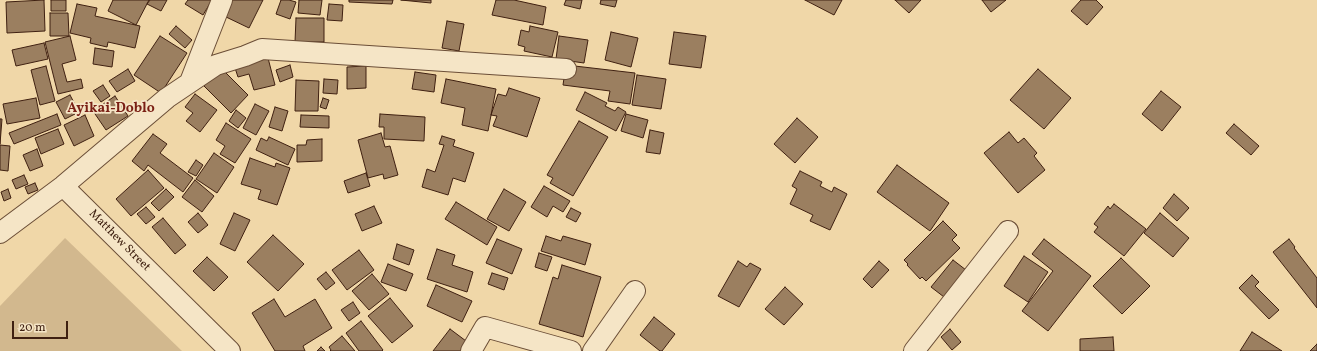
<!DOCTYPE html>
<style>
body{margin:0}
#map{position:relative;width:1317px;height:351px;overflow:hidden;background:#f0d7a8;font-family:Vollkorn,serif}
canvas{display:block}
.scale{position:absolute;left:12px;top:321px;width:56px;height:18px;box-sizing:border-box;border:2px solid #3f2011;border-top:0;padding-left:5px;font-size:12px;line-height:14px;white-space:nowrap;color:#3f2011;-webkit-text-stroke:3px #f5e5c6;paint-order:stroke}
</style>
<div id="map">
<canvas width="1317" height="351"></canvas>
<div class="scale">20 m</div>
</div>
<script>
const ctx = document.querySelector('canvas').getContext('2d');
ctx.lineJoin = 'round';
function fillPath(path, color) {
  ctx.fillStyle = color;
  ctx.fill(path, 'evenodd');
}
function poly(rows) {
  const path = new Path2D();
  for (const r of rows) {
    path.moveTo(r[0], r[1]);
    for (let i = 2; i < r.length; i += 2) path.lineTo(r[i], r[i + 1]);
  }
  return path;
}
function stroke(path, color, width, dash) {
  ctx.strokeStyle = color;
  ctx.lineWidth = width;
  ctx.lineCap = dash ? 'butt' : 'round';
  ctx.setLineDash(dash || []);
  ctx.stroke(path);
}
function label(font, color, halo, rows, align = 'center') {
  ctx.font = font + ' Vollkorn,serif';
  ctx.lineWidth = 3.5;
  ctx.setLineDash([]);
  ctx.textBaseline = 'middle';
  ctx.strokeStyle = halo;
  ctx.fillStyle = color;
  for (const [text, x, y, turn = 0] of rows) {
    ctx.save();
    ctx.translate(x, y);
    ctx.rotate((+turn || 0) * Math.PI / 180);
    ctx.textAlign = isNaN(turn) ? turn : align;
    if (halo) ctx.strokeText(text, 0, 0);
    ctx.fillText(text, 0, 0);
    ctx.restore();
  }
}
const green = poly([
 [65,238,182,351,0,351,0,306]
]);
const building = poly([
 [44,0,45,31,7,33,6,2,44,0],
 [51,0,66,0,66,11,51,11,51,0],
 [113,0,149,0,136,25,108,11,113,0],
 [150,0,167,0,161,11,147,4,150,0],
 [188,0,212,0,203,15,185,4,188,0],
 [232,0,263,0,249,28,224,16,232,0],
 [281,0,289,0,296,2,290,19,276,14,281,0],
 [299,0,322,0,320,15,298,13,299,0],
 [349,0,393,0,392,4,349,2,349,0],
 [401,0,431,0,431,3,401,0],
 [496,0,514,0,546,7,543,25,492,15,496,0],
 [566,0,582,0,580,9,564,5,566,0],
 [601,0,617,0,615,7,600,4,601,0],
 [805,0,842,0,834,15,805,0],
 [895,0,921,0,909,13,895,0],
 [982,0,1006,0,991,12,982,0],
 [1081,0,1096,0,1103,7,1087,25,1071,11,1081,0],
 [77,4,97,8,95,16,140,26,135,48,108,42,107,47,90,43,91,38,70,33,77,4],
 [329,4,343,5,342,21,327,20,329,4],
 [50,13,68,13,69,36,50,36,50,13],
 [296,18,324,18,324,42,295,42,296,18],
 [447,21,464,24,459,51,442,48,447,21],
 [176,26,192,40,185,48,169,34,176,26],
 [530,26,558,32,552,57,524,51,525,47,518,45,521,30,529,32,530,26],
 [611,32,638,38,631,67,605,60,611,32],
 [674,32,706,36,701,68,669,64,674,32],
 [70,36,76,60,62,64,67,82,81,79,83,88,58,94,45,42,70,36],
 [160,36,187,53,161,93,134,75,160,36],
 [559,36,588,40,584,63,556,59,559,36],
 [44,43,48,59,16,66,12,50,44,43],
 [95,48,114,51,112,67,93,64,95,48],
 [268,58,275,85,254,90,249,74,238,77,235,68,268,58],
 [290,65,293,77,280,82,276,70,290,65],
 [566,65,635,73,630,104,608,101,610,91,563,85,566,65],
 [46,66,55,101,40,105,31,70,46,66],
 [366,66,366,88,347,89,347,67,366,66],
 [221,68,248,95,231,113,204,86,221,68],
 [128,69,135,81,117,92,109,81,128,69],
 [1038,69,1071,98,1044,129,1010,100,1038,69],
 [415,72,436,75,434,92,412,89,415,72],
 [637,75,666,79,661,109,632,105,637,75],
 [324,79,338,80,337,94,323,93,324,79],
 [446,79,496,89,488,131,462,125,465,108,441,103,446,79],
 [296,80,319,81,318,111,295,111,296,80],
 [103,85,110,96,101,102,93,91,103,85],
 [509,88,540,98,527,137,493,126,497,116,491,115,498,94,506,96,509,88],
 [1161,91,1181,107,1162,131,1142,114,1161,91],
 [585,92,607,103,605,106,615,111,618,107,626,112,616,131,576,110,585,92],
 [195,94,217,110,200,132,186,121,193,113,185,107,195,94],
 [70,95,79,112,65,119,56,102,70,95],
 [115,96,128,116,106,130,93,111,115,96],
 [36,98,40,118,7,124,3,104,36,98],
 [323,98,329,100,326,109,320,107,323,98],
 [255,104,269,111,256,135,243,128,255,104],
 [275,107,288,111,282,131,269,127,275,107],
 [236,110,246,118,238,128,229,121,236,110],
 [57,114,61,125,14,144,9,133,57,114],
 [380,114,425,117,424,141,384,139,384,127,379,127,380,114],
 [626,114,648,120,643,138,621,131,626,114],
 [85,115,94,136,74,146,64,125,85,115],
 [301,115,329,116,329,128,300,127,301,115],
 [797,118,818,137,795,163,774,144,797,118],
 [0,119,2,119,0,144,0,119],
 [579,121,608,137,573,196,550,183,553,178,547,175,579,121],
 [226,123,251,139,235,163,220,154,225,146,216,140,226,123],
 [1234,124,1259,146,1251,155,1226,133,1234,124],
 [58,129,64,144,41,154,35,138,58,129],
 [650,130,664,133,660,154,646,152,650,130],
 [1009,132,1018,143,1024,138,1037,153,1034,156,1045,170,1018,193,984,153,1009,132],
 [381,133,385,147,390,146,398,175,384,179,383,174,368,178,358,140,381,133],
 [153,134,167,144,160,153,193,178,183,192,148,165,144,171,132,161,153,134],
 [442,136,455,140,453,146,474,153,465,182,453,178,448,195,422,187,427,169,435,172,444,145,439,144,442,136],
 [269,137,295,149,288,165,256,150,261,138,267,141,269,137],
 [322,139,322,161,297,162,297,145,306,145,307,140,322,139],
 [0,145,10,146,8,171,0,170,0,145],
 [37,149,43,166,30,171,23,155,37,149],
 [214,153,234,167,217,193,196,179,214,153],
 [250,158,275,167,276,163,290,168,277,205,258,199,261,190,241,184,250,158],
 [196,160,203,165,196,176,188,172,196,160],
 [897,165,949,203,930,231,877,192,897,165],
 [148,170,164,188,131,216,116,199,148,170],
 [800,171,822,182,820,186,832,192,834,187,847,194,830,230,810,221,813,215,790,204,797,189,792,186,800,171],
 [366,173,370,186,348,193,344,181,366,173],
 [24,175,28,184,16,189,12,180,24,175],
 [195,180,214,196,202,212,182,197,195,180],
 [35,183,38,190,28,194,25,187,35,183],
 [544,186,570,201,563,212,553,206,547,217,531,207,544,186],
 [8,189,11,198,4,201,1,192,8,189],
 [166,189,174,197,159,211,151,203,166,189],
 [504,189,526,202,509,231,487,219,504,189],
 [1174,194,1189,208,1177,221,1163,208,1174,194],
 [456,202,497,227,487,245,445,219,456,202],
 [1114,204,1146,229,1124,256,1094,232,1098,227,1094,224,1108,206,1110,209,1114,204],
 [374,206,382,223,362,231,355,214,374,206],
 [146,207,155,217,146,224,137,214,146,207],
 [571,208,581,213,576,222,566,217,571,208],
 [198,213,208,225,198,233,188,222,198,213],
 [234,213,250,220,235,251,220,244,234,213],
 [1160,213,1189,238,1173,257,1144,233,1160,213],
 [163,218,186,245,175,254,152,227,163,218],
 [943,221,957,235,952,240,960,248,926,281,922,277,920,279,907,265,908,264,904,260,943,221],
 [273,235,304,264,278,291,247,262,273,235],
 [546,236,561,241,563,236,591,244,585,265,541,251,546,236],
 [497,239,522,249,512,274,486,263,497,239],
 [1044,239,1091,276,1048,331,1022,311,1053,271,1032,254,1044,239],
 [1289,239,1295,247,1294,248,1317,278,1317,308,1273,252,1289,239],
 [397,244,414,250,409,265,393,259,397,244],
 [437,249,455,255,452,265,473,272,467,292,427,279,437,249],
 [359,250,374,270,347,290,332,270,359,250],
 [539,253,552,257,547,271,535,267,539,253],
 [1024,256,1048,272,1028,302,1004,286,1024,256],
 [207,257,228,277,214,291,193,271,207,257],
 [1121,258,1150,286,1122,314,1093,286,1121,258],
 [953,260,966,270,944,297,931,287,953,260],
 [738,261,747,267,750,263,761,269,739,307,718,296,738,261],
 [879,261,889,270,872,288,863,279,879,261],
 [388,264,413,274,406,291,381,282,388,264],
 [562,265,601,277,583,337,539,324,553,277,558,279,562,265],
 [326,272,335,283,326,290,317,279,326,272],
 [492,273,508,278,504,290,488,284,492,273],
 [372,274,389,294,369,310,352,291,372,274],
 [1252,275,1259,282,1255,286,1279,310,1269,319,1239,288,1252,275],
 [436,285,472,301,462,322,427,306,436,285],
 [785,287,803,304,784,325,765,309,785,287],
 [390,298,413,326,392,343,368,316,390,298],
 [274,299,285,317,315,299,332,328,303,346,305,351,275,351,252,313,274,299],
 [353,302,360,313,349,321,341,310,353,302],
 [654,317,675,334,662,351,660,351,640,335,654,317],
 [361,321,383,350,382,351,359,351,346,333,361,321],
 [450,329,470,344,464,351,433,351,450,329],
 [950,329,961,342,952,350,941,337,950,329],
 [1252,332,1282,351,1240,351,1252,332],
 [342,336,355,351,330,351,331,350,329,347,342,336],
 [1113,337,1114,351,1080,351,1080,339,1113,337],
 [1317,344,1317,351,1310,351,1317,344],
 [321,347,325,351,317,351,321,347]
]);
const street = poly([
 [190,82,222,0],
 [63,186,230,351],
 [0,233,63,186,167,98,216,65,245,56,262,49,566,69],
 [471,351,485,327,571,351],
 [593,351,635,291],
 [914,351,1008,231]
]);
const streetNames = [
 ["Matthew Street",119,241,45]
];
const quarterNames = [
 ["Ayikai-Doblo",111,109]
];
fillPath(green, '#d2b88e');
fillPath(building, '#9b7f60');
stroke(building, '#3f2011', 1);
stroke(street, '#6b4e37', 22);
stroke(street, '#f5e5c6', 20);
label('12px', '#3f2011', '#f5e5c6', streetNames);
label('bold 14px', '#7a1f14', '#f5e5c6', quarterNames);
</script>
